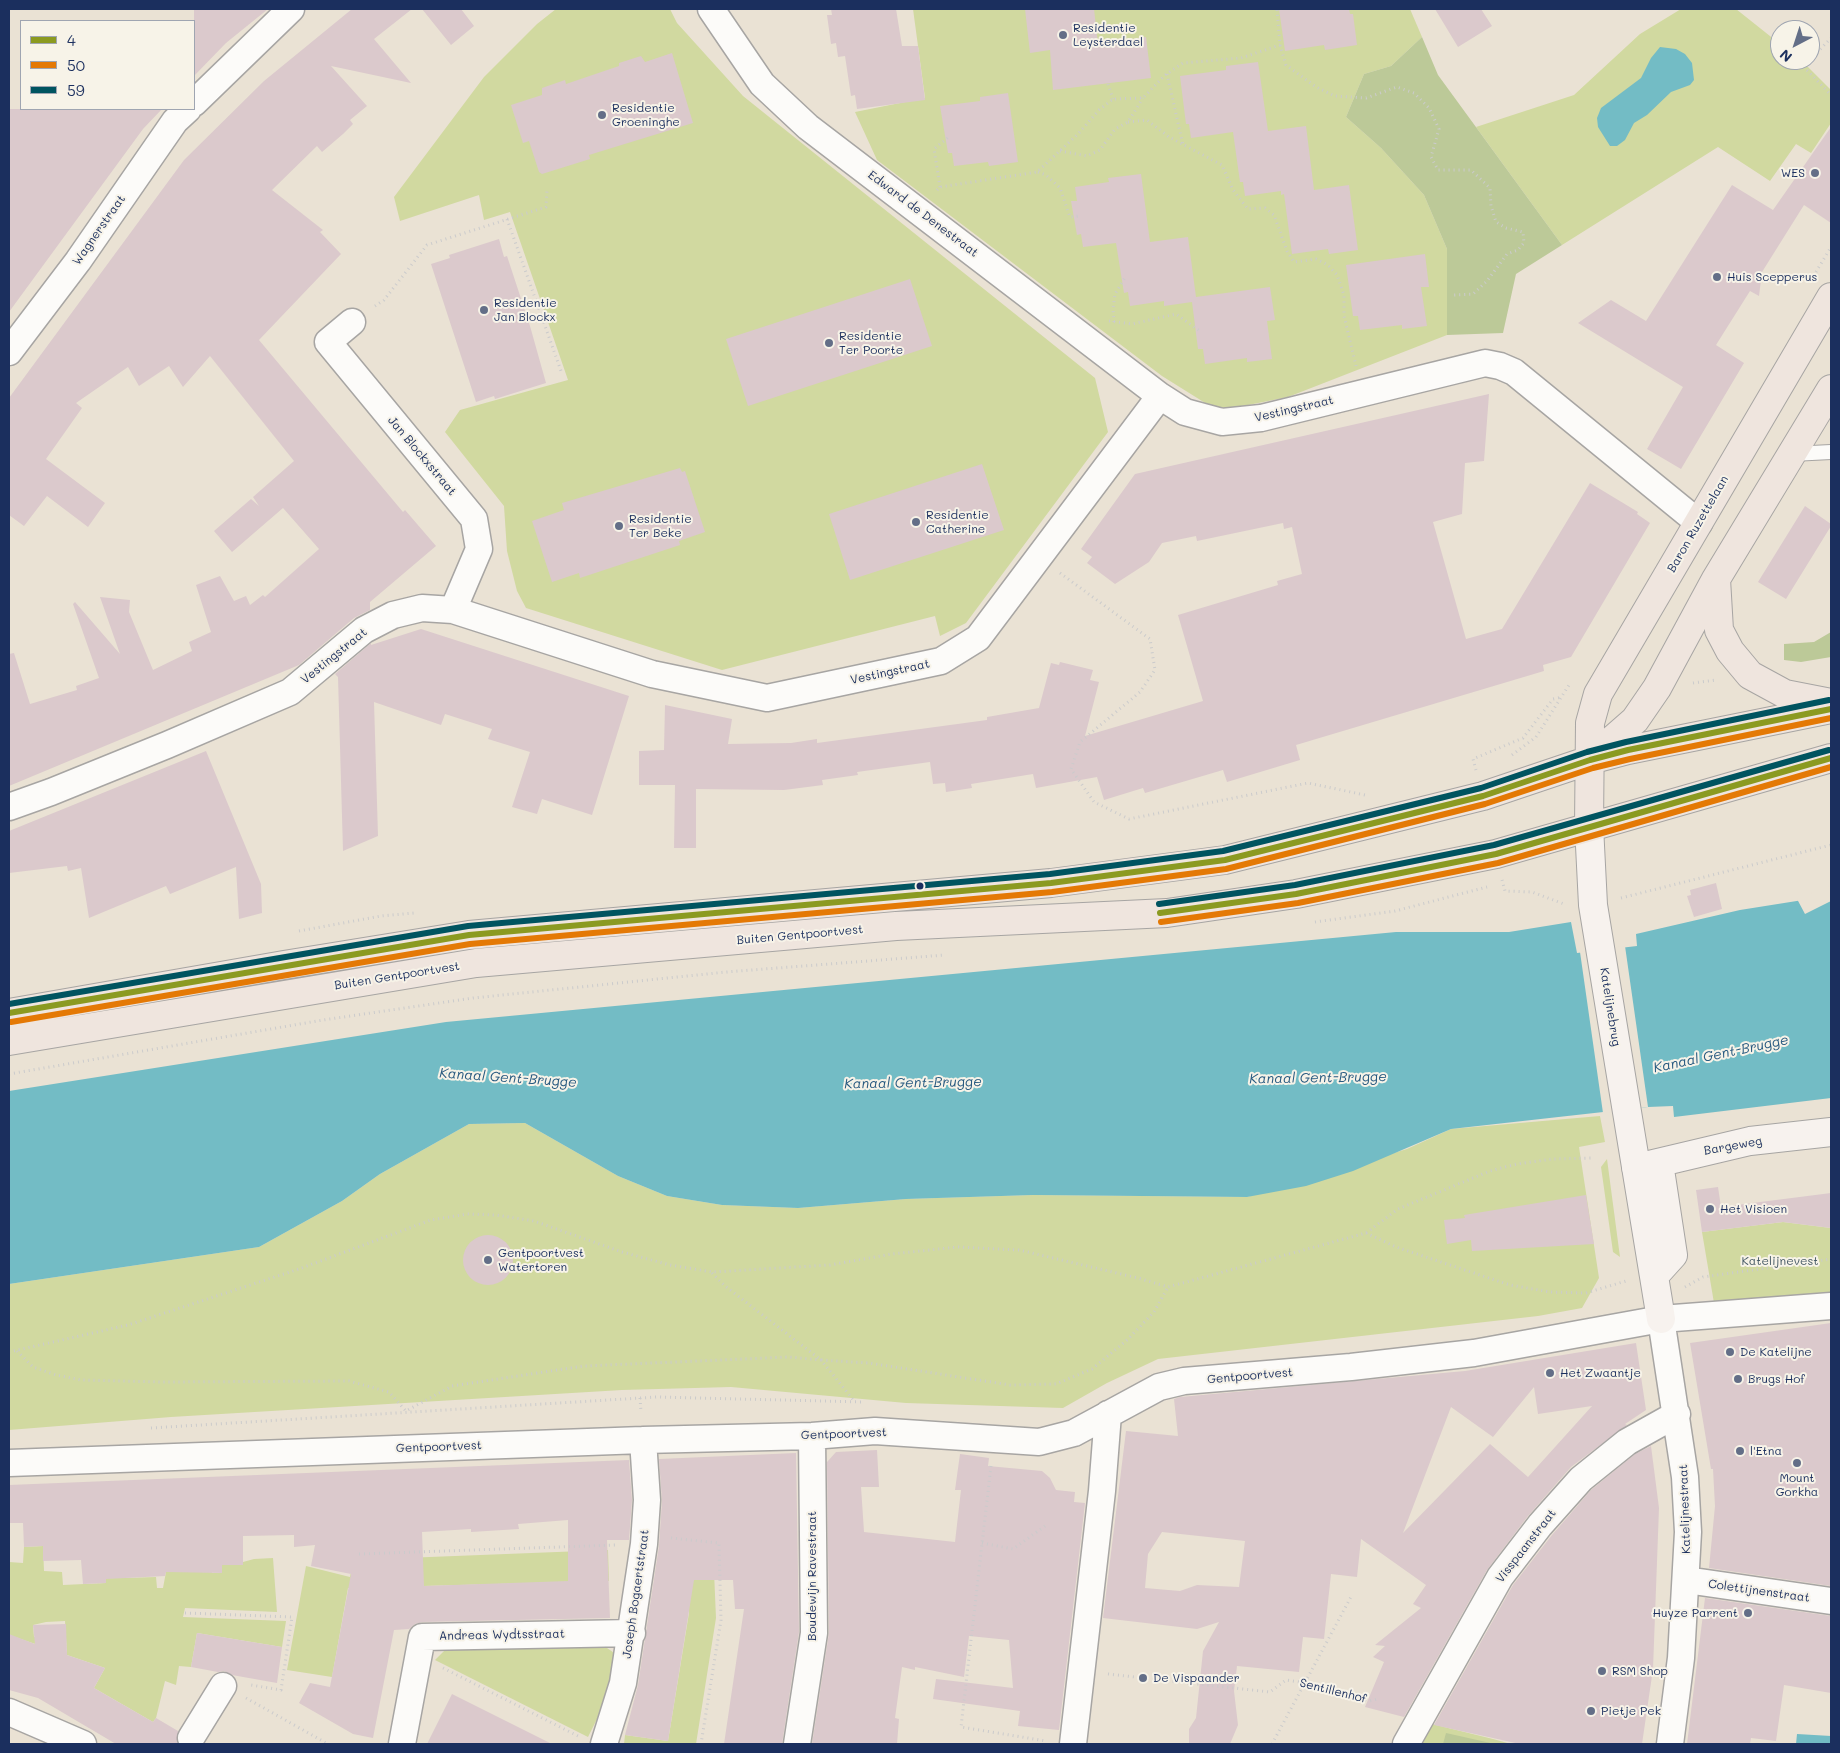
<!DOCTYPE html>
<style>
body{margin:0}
#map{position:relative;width:1840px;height:1753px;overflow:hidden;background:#eae2d4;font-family:Mali,sans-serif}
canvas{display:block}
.frame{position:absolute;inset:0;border:10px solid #1b2f5e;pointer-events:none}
.legend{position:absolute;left:20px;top:20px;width:175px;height:90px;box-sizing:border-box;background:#f7f3e8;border:1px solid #9fa5b1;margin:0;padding:6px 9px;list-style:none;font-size:15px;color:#1b2f5e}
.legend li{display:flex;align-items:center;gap:10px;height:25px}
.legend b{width:25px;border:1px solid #9fa5b1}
.north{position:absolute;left:1770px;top:20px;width:50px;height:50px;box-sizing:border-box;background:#f7f3e8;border:1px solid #9fa5b1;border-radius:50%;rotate:220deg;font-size:14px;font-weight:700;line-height:20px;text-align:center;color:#1b2f5e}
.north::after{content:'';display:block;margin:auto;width:18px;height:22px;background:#636e87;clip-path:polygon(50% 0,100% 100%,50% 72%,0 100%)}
</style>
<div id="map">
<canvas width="1840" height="1753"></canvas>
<div class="frame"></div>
<ul class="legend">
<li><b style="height:6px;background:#8b9a21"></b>4</li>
<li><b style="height:6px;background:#e47905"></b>50</li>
<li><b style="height:6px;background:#005460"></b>59</li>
</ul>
<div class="north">N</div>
</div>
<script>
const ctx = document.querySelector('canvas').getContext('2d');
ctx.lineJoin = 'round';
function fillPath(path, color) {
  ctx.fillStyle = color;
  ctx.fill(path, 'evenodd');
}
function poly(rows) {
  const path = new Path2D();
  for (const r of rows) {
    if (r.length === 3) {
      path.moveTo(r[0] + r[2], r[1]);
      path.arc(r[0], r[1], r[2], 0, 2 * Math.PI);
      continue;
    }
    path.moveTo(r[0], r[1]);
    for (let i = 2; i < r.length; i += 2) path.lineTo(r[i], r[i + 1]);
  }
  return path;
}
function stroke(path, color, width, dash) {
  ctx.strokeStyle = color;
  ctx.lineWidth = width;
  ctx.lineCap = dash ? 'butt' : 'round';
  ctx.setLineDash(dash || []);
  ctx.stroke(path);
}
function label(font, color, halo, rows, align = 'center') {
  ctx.font = font + ' Mali,sans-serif';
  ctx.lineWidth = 4;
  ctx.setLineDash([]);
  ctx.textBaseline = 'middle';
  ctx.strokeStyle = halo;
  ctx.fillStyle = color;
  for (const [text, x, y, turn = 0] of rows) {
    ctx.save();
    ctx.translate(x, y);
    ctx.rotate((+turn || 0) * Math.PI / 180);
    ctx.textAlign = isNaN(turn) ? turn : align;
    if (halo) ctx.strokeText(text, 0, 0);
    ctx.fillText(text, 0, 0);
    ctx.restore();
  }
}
const green = poly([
 [556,9,670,9,677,23,743,96,1095,378,1108,432,966,623,940,636,935,616,722,670,526,608,517,591,507,551,504,506,445,432,460,410,568,380,510,212,484,220,479,195,400,221,394,197,484,77,537,24],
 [913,9,1410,9,1422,37,1391,66,1364,74,1346,117,1381,148,1424,195,1447,249,1447,335,1288,397,1218,411,1162,376,877,160,855,112,925,98],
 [1681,9,1736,9,1780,44,1780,60,1801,60,1831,90,1831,123,1811,153,1796,144,1770,181,1718,147,1562,245,1476,127,1574,95,1640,34],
 [1600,1116,1605,1142,1579,1147,1599,1278,1582,1308,1538,1316,1158,1359,1107,1383,1063,1408,906,1403,731,1387,622,1390,171,1417,9,1430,9,1284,259,1247,342,1201,380,1174,469,1124,525,1123,618,1176,667,1196,722,1205,798,1208,906,1199,1033,1195,1247,1197,1407,1149,1451,1129],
 [1607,1159,1620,1257,1613,1252,1601,1167],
 [1783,1222,1831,1228,1831,1297,1714,1303,1702,1232],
 [689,1545,713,1548,716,1618,696,1744,624,1744,625,1735,668,1741,689,1613],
 [43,1546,44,1571,62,1572,63,1585,106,1583,105,1569,125,1578,156,1577,157,1588,163,1588,166,1572,212,1568,212,1573,222,1573,222,1565,243,1565,243,1562,254,1559,273,1558,277,1612,185,1608,183,1617,286,1621,282,1647,197,1633,191,1667,179,1666,176,1685,165,1681,156,1718,153,1722,94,1688,105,1668,67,1655,65,1621,46,1622,33,1625,34,1637,46,1637,47,1648,9,1635,9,1562,23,1563,24,1547],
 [608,1550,609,1581,348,1588,332,1677,287,1670,306,1566,350,1577,353,1560],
 [592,1644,607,1648,620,1657,614,1685,588,1737,435,1660,449,1646],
 [1432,1724,1493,1739,1511,1744,1421,1744]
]);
const forest = poly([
 [1422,37,1438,75,1562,245,1516,274,1503,333,1447,335,1447,249,1424,195,1381,148,1346,117,1364,74,1391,66],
 [1831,632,1831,657,1801,662,1784,660,1784,644,1814,642],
 [1446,1733,1495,1744,1443,1744]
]);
const water = poly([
 [1660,47,1676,49,1685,54,1692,63,1694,80,1690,85,1671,92,1647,115,1634,123,1625,140,1617,146,1610,146,1598,127,1597,118,1601,108,1641,78,1651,58],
 [1831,887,1831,1098,1674,1117,1673,1106,1648,1107,1451,1129,1353,1171,1306,1186,1247,1197,1033,1195,906,1199,798,1208,722,1205,667,1196,618,1176,525,1123,469,1124,380,1174,342,1201,259,1247,9,1284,9,1091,446,1022,1396,932,1509,932,1571,922,1577,953,1637,946,1636,934,1740,910,1803,900],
 [1797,1734,1831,1736,1831,1744,1796,1744]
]);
const pier = poly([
 [1831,885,1831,901,1805,914,1797,899],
 [1625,946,1648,1107,1603,1113,1580,952]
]);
const building = poly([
 [194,9,268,9,226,43,194,76],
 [352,9,412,9,374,39,411,83,331,66,367,106,350,120,353,124,343,134,322,152,317,146,272,190,323,230,320,232,341,254,259,340,403,512,405,510,436,546,370,602,370,610,354,618,299,665,9,786,9,654,14,653,30,704,77,690,76,686,99,678,73,604,75,602,120,654,100,597,130,600,129,612,153,670,192,651,189,642,211,632,196,585,220,576,234,601,246,596,250,605,263,595,265,597,319,549,283,508,232,552,214,531,251,499,259,506,253,497,294,461,210,356,183,387,169,366,139,386,128,367,76,403,82,408,46,459,105,503,88,527,47,496,24,526,9,515,9,398,184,160,264,81],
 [422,9,461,9,474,26,451,45],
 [831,9,896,9,902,46,918,46,925,100,857,109,855,95,851,96,845,56,838,57,836,43,831,44,827,15,832,15],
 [1025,9,1094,9,1098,44,1146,37,1151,78,1053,90,1050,50,1030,53],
 [1279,9,1349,9,1350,14,1353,14,1357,45,1325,50,1324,45,1285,51],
 [1435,9,1481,9,1492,26,1458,47],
 [672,53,693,123,589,155,590,159,542,174,539,172,529,141,523,143,511,105,542,95,542,88,565,80,566,84,619,66,619,63,641,56,645,62],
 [1258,62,1268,131,1306,126,1314,190,1349,185,1358,250,1329,254,1328,249,1292,254,1284,194,1281,195,1281,191,1245,196,1243,182,1240,182,1233,132,1191,138,1189,124,1186,124,1180,76,1226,70,1226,66],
 [1008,93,1018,162,989,166,988,162,954,166,952,153,948,153,940,106,980,101,980,97],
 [9,109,162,109,143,129,9,312],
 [1831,127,1831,223,1804,205,1762,272,1759,296,1750,291,1716,345,1744,363,1681,469,1647,449,1683,387,1578,323,1611,300,1646,321,1732,185,1773,210],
 [1141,174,1150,242,1188,237,1196,297,1270,287,1275,320,1267,321,1272,359,1247,362,1247,358,1205,364,1203,349,1198,349,1192,302,1164,306,1164,301,1130,306,1128,292,1124,293,1116,243,1083,247,1081,234,1077,235,1071,201,1077,201,1075,187,1109,182,1108,178],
 [499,239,504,257,507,256,530,326,546,383,495,399,494,396,476,402,431,264,450,258,449,255],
 [1425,254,1429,287,1421,287,1427,326,1402,329,1402,325,1360,330,1358,316,1353,316,1346,265],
 [910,279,932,346,748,406,726,339],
 [1489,394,1484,461,1465,463,1462,514,1433,522,1466,639,1502,629,1590,483,1638,512,1637,514,1650,523,1571,657,1543,665,1544,671,1296,745,1300,760,1227,782,1223,770,1145,793,1143,788,1104,800,1097,777,1036,788,1033,774,971,784,972,788,946,792,945,783,933,784,930,762,857,772,858,775,822,780,823,785,784,790,696,789,696,848,674,848,675,785,639,785,639,751,664,750,665,705,732,719,728,744,791,743,817,739,817,743,987,720,987,717,1039,708,1051,663,1059,665,1060,662,1093,670,1090,680,1099,682,1085,736,1203,701,1178,615,1278,585,1277,581,1302,574,1292,527,1284,529,1283,523,1197,541,1196,536,1162,543,1149,562,1115,584,1087,563,1092,557,1081,549,1135,474],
 [982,464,1004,530,850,580,829,514],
 [680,468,682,472,685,471,705,532,679,541,680,545,580,578,579,573,552,582,532,521,564,510,562,503],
 [1805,506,1831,524,1831,526,1786,599,1758,582],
 [421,629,629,696,592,815,542,799,537,814,512,807,530,752,488,739,492,729,445,714,441,725,374,702,378,836,343,851,338,677,335,674,371,643,371,645],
 [206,751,261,884,262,913,239,919,236,867,170,894,166,886,89,918,81,868,68,871,67,866,9,873,9,831],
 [1716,883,1722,909,1694,917,1687,896,1691,895,1690,890],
 [1718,1187,1721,1207,1831,1193,1831,1228,1783,1222,1702,1232,1696,1190],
 [1586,1195,1594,1244,1472,1251,1471,1240,1447,1244,1444,1220,1465,1218,1464,1215],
 [488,1260,25],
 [1831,1323,1831,1586,1709,1568,1715,1506,1713,1469,1711,1469,1690,1343],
 [1636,1343,1646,1410,1625,1424,1627,1425,1571,1467,1528,1516,1487,1570,1404,1717,1365,1707,1384,1662,1373,1657,1385,1646,1375,1645,1421,1608,1413,1604,1426,1585,1361,1539,1357,1577,1331,1574,1324,1639,1303,1637,1299,1672,1237,1666,1234,1691,1238,1725,1230,1744,1189,1744,1189,1729,1196,1718,1203,1651,1219,1622,1197,1629,1103,1618,1126,1431,1178,1436,1174,1399,1180,1397,1465,1371],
 [1534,1387,1538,1414,1592,1406,1528,1477,1490,1444,1403,1533,1451,1407,1493,1437],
 [1162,1532,1245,1541,1239,1587,1197,1585,1180,1591,1145,1588,1148,1554],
 [1651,1446,1659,1508,1653,1669,1642,1744,1520,1744,1434,1725,1513,1585,1552,1535,1591,1490,1635,1454],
 [877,1450,879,1487,861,1487,864,1532,955,1542,961,1490,955,1490,960,1454,989,1458,988,1466,1042,1471,1050,1478,1056,1490,1075,1492,1074,1502,1085,1503,1059,1730,1018,1726,1020,1711,933,1699,936,1679,1013,1688,1009,1640,969,1636,964,1677,915,1667,915,1670,902,1667,895,1718,899,1719,897,1744,812,1744,829,1633,827,1462,836,1452],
 [796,1453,799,1632,782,1744,724,1744,744,1609,735,1609,733,1580,694,1580,668,1741,625,1735,638,1685,659,1546,662,1501,659,1459],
 [629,1460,632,1500,629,1540,607,1540,610,1618,422,1622,415,1624,409,1629,394,1630,373,1738,353,1734,299,1703,310,1683,330,1687,351,1574,311,1566,315,1545,294,1547,294,1535,243,1536,243,1565,222,1565,222,1573,166,1572,165,1576,106,1579,106,1583,83,1584,81,1560,43,1561,43,1546,24,1547,23,1523,9,1523,9,1485],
 [568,1520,568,1581,424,1586,422,1532,471,1529,471,1532,519,1529,518,1524],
 [1705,1598,1831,1616,1831,1693,1784,1685,1776,1741,1751,1738,1750,1744,1687,1744],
 [66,1624,67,1655,105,1668,94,1688,153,1722,156,1718,178,1731,178,1744,116,1744,38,1698,9,1690,9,1634,35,1644,33,1625],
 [197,1633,282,1647,277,1683,232,1675,224,1671,218,1672,191,1667],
 [452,1694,552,1744,427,1744]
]);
const path = poly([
 [1280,45,1286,65,1316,87,1335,96,1366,98,1397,87,1414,93,1429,108,1439,129,1431,157,1438,170,1471,170,1490,188,1491,206,1496,222,1506,228,1523,232,1524,243,1518,250,1507,254,1487,281,1473,294,1454,295],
 [1810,60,1803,66,1831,95],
 [1810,60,1831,38],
 [1167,74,1183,145],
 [1108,84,1113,99],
 [1128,122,1147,120,1169,137,1222,165,1233,190,1248,209,1265,208,1274,215,1287,251,1294,262,1316,259,1328,265,1337,275,1344,295,1344,316,1356,366],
 [1060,151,1087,156,1100,150,1115,129,1128,122,1143,98],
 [1038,172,1046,175,1060,188,1070,217,1079,216],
 [940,187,934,149,950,136],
 [937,190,940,187,1037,172,1078,134,1099,110,1113,99,1143,98,1165,75,1183,63,1241,58,1280,45,1277,9],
 [507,219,561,371],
 [1816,272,1831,247],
 [375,306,384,300,427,245,546,207,547,190],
 [1109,321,1132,324,1176,314,1201,332],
 [1114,322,1113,309,1115,294,1126,276],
 [1060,573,1150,639,1155,670,1140,692,1080,742,1071,769,1094,802,1129,819,1308,783,1365,795],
 [1693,683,1716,680],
 [1512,755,1536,737,1569,685],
 [1476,770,1473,759,1523,738,1553,699,1562,697],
 [1502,880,1505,891,1532,892,1564,904],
 [1621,898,1831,845],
 [1315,922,1395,911,1487,887],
 [299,931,381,916,414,913],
 [9,1074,323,1020,473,998,726,972,945,955],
 [1366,1233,1396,1247,1510,1285,1550,1292,1586,1293,1626,1281],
 [712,1273,725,1286,821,1360,869,1363,1010,1385,1056,1384,1092,1369,1127,1340,1154,1312,1168,1287],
 [1685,1287,1703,1277,1831,1259],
 [17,1351,33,1367,56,1375,81,1380,163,1382,349,1381,389,1392,406,1411,452,1386,584,1366,789,1357,821,1360,855,1402],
 [9,1352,128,1325,299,1269,431,1220,467,1214,496,1215,534,1221,622,1252,670,1265,712,1272,830,1265,892,1254,958,1247,1019,1250,1138,1278,1168,1287,1366,1233,1398,1209,1490,1171,1517,1164,1552,1159,1592,1158],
 [640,1398,641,1412],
 [151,1428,657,1397,864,1402],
 [991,1466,961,1727,1046,1741],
 [671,1538,719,1543,721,1620,701,1744],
 [982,1543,1013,1549,1045,1526],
 [359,1554,616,1545],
 [185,1613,292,1617,281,1690,251,1685],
 [443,1668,578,1736],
 [1108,1674,1270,1692,1286,1680,1312,1684,1369,1701,1378,1699],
 [246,1698,328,1744],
 [1272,1744,1352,1595]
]);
const lane = poly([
 [1792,454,1831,452]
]);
const street = poly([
 [711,9,762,84,808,127,1160,396,1185,412,1222,422,1261,418,1485,363,1500,366,1514,372,1699,523],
 [194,103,291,9],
 [352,322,328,342,474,519,479,549,453,610],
 [9,352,78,261,175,121,188,109],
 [9,807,51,792,167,745,290,692,364,630,393,615,422,608,453,610,652,674,767,698,941,661,978,638,1160,396],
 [1661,1319,1685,1477,1688,1532,1681,1658,1670,1744],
 [9,1463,643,1440,812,1436,875,1431,1039,1442,1074,1433,1159,1387,1184,1381,1351,1367,1474,1353,1661,1319,1831,1306],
 [1686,1580,1831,1601],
 [9,1712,83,1744],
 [191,1738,223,1686],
 [402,1744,422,1637,632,1633],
 [604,1744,623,1683,644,1544,647,1500,643,1440],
 [797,1744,814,1633,812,1436],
 [1073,1744,1102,1491,1108,1414],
 [1406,1744,1500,1577,1540,1525,1581,1479,1627,1442,1677,1414]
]);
const secondary = poly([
 [1589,826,1593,905,1661,1319],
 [1636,1168,1750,1141,1831,1132],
 [1654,1276,1673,1255,1659,1163]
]);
const primary = poly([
 [1716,579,1719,630,1730,651,1750,675,1785,694,1831,703],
 [1595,755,1635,720,1657,688,1716,579,1831,389],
 [1589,826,1590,723,1598,694,1831,297],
 [9,1013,284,965,469,935,1051,883,1225,860,1483,796,1590,760,1628,750,1831,709],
 [9,1041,476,963,896,926,1167,913,1296,894,1496,854,1831,758]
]);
const bus1 = poly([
 [1160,913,1296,894,1496,854,1831,758],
 [9,1013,469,935,1051,883,1225,860,1483,796,1590,760,1628,750,1831,709]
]);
const bus2 = poly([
 [1161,922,1298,903,1498,863,1831,767],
 [11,1022,470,944,1052,892,1226,869,1485,804,1593,768,1630,759,1831,718]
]);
const bus3 = poly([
 [1159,904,1295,885,1494,845,1829,750],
 [9,1004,468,926,1050,874,1223,851,1481,788,1587,752,1626,742,1829,700]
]);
const markers = [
 [1063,35,5,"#636e87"],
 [602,115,5,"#636e87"],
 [1815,173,5,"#636e87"],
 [1717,277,5,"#636e87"],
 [484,310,5,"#636e87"],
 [829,343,5,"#636e87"],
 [916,522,5,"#636e87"],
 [619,526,5,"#636e87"],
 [920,886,4.5,"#1b2f5e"],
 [1710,1209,5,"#636e87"],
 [488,1260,5,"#636e87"],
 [1730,1352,5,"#636e87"],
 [1550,1373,5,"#636e87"],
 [1738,1379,5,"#636e87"],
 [1740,1451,5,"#636e87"],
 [1797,1463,5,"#636e87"],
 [1748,1613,5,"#636e87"],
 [1602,1671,5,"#636e87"],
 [1143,1678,5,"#636e87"],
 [1591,1711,5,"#636e87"]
];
const poiNames = [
 ["Residentie",1073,28],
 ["Leysterdael",1073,42],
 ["Residentie",612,108],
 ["Groeninghe",612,122],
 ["WES",1805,173,"right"],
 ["Huis Scepperus",1727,277],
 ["Residentie",494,303],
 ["Jan Blockx",494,317],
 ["Residentie",839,336],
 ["Ter Poorte",839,350],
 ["Residentie",926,515],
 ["Catherine",926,529],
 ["Residentie",629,519],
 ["Ter Beke",629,533],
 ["Het Visioen",1720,1209],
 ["Gentpoortvest",498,1253],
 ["Watertoren",498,1267],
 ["De Katelijne",1740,1352],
 ["Het Zwaantje",1560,1373],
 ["Brugs Hof",1748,1379],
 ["l'Etna",1750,1451],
 ["Mount",1797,1478,"center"],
 ["Gorkha",1797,1492,"center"],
 ["Huyze Parrent",1738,1613,"right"],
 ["RSM Shop",1612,1671],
 ["De Vispaander",1153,1678],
 ["Pietje Pek",1601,1711]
];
const streetNames = [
 ["Edward de Denestraat",923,214,37],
 ["Wagnerstraat",99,230,-55],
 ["Vestingstraat",1294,409,-13],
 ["Jan Blockxstraat",422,456,50],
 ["Baron Ruzettelaan",1698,524,-60],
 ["Vestingstraat",334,656,-39],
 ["Vestingstraat",890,672,-12],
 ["Buiten Gentpoortvest",800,935,-5],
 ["Buiten Gentpoortvest",397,976,-9],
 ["Katelijnebrug",1610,1007,81],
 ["Bargeweg",1733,1146,-10],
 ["Gentpoortvest",1250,1376,-5],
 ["Gentpoortvest",844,1434,-2],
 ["Gentpoortvest",439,1447,-2],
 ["Katelijnestraat",1685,1509,-92],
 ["Visspaanstraat",1526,1546,-52],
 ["Boudewijn Ravestraat",812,1576,-90],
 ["Colettijnenstraat",1759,1591,8],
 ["Joseph Bogaertstraat",636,1594,-82],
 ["Andreas Wydtsstraat",502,1635,-1],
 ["Sentillenhof",1333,1691,14]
];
const parkNames = [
 ["Katelijnevest",1780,1261]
];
const waterNames = [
 ["Kanaal Gent-Brugge",1721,1054,-12],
 ["Kanaal Gent-Brugge",508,1078,4],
 ["Kanaal Gent-Brugge",1318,1078,-1],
 ["Kanaal Gent-Brugge",913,1083,-1]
];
fillPath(green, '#d1d9a0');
fillPath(forest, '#bcc998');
fillPath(water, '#73bcc5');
fillPath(pier, '#eae2d4');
fillPath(building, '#dbc9cc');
stroke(lane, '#a7a5a3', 16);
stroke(street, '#a7a5a3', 29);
stroke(secondary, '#a7a5a3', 30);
stroke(primary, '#a7a5a3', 30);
stroke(path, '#cbcbcc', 3, [1, 4]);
stroke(lane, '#fcfbf9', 14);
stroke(street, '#fcfbf9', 26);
stroke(secondary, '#f7f2ee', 28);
stroke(primary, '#efe5de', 28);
stroke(bus1, '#8b9a21', 6);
stroke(bus2, '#e47905', 6);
stroke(bus3, '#005460', 6);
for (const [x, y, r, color] of markers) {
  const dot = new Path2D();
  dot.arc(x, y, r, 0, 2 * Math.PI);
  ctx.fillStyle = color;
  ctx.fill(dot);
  stroke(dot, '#f7f3e8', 2);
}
label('12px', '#1b2f5e', '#f7f3e8', poiNames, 'left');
label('12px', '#1b2f5e', '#f7f3e8', streetNames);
label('12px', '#445864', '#f7f3e8', parkNames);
label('italic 14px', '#285a80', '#f7f3e8', waterNames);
</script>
